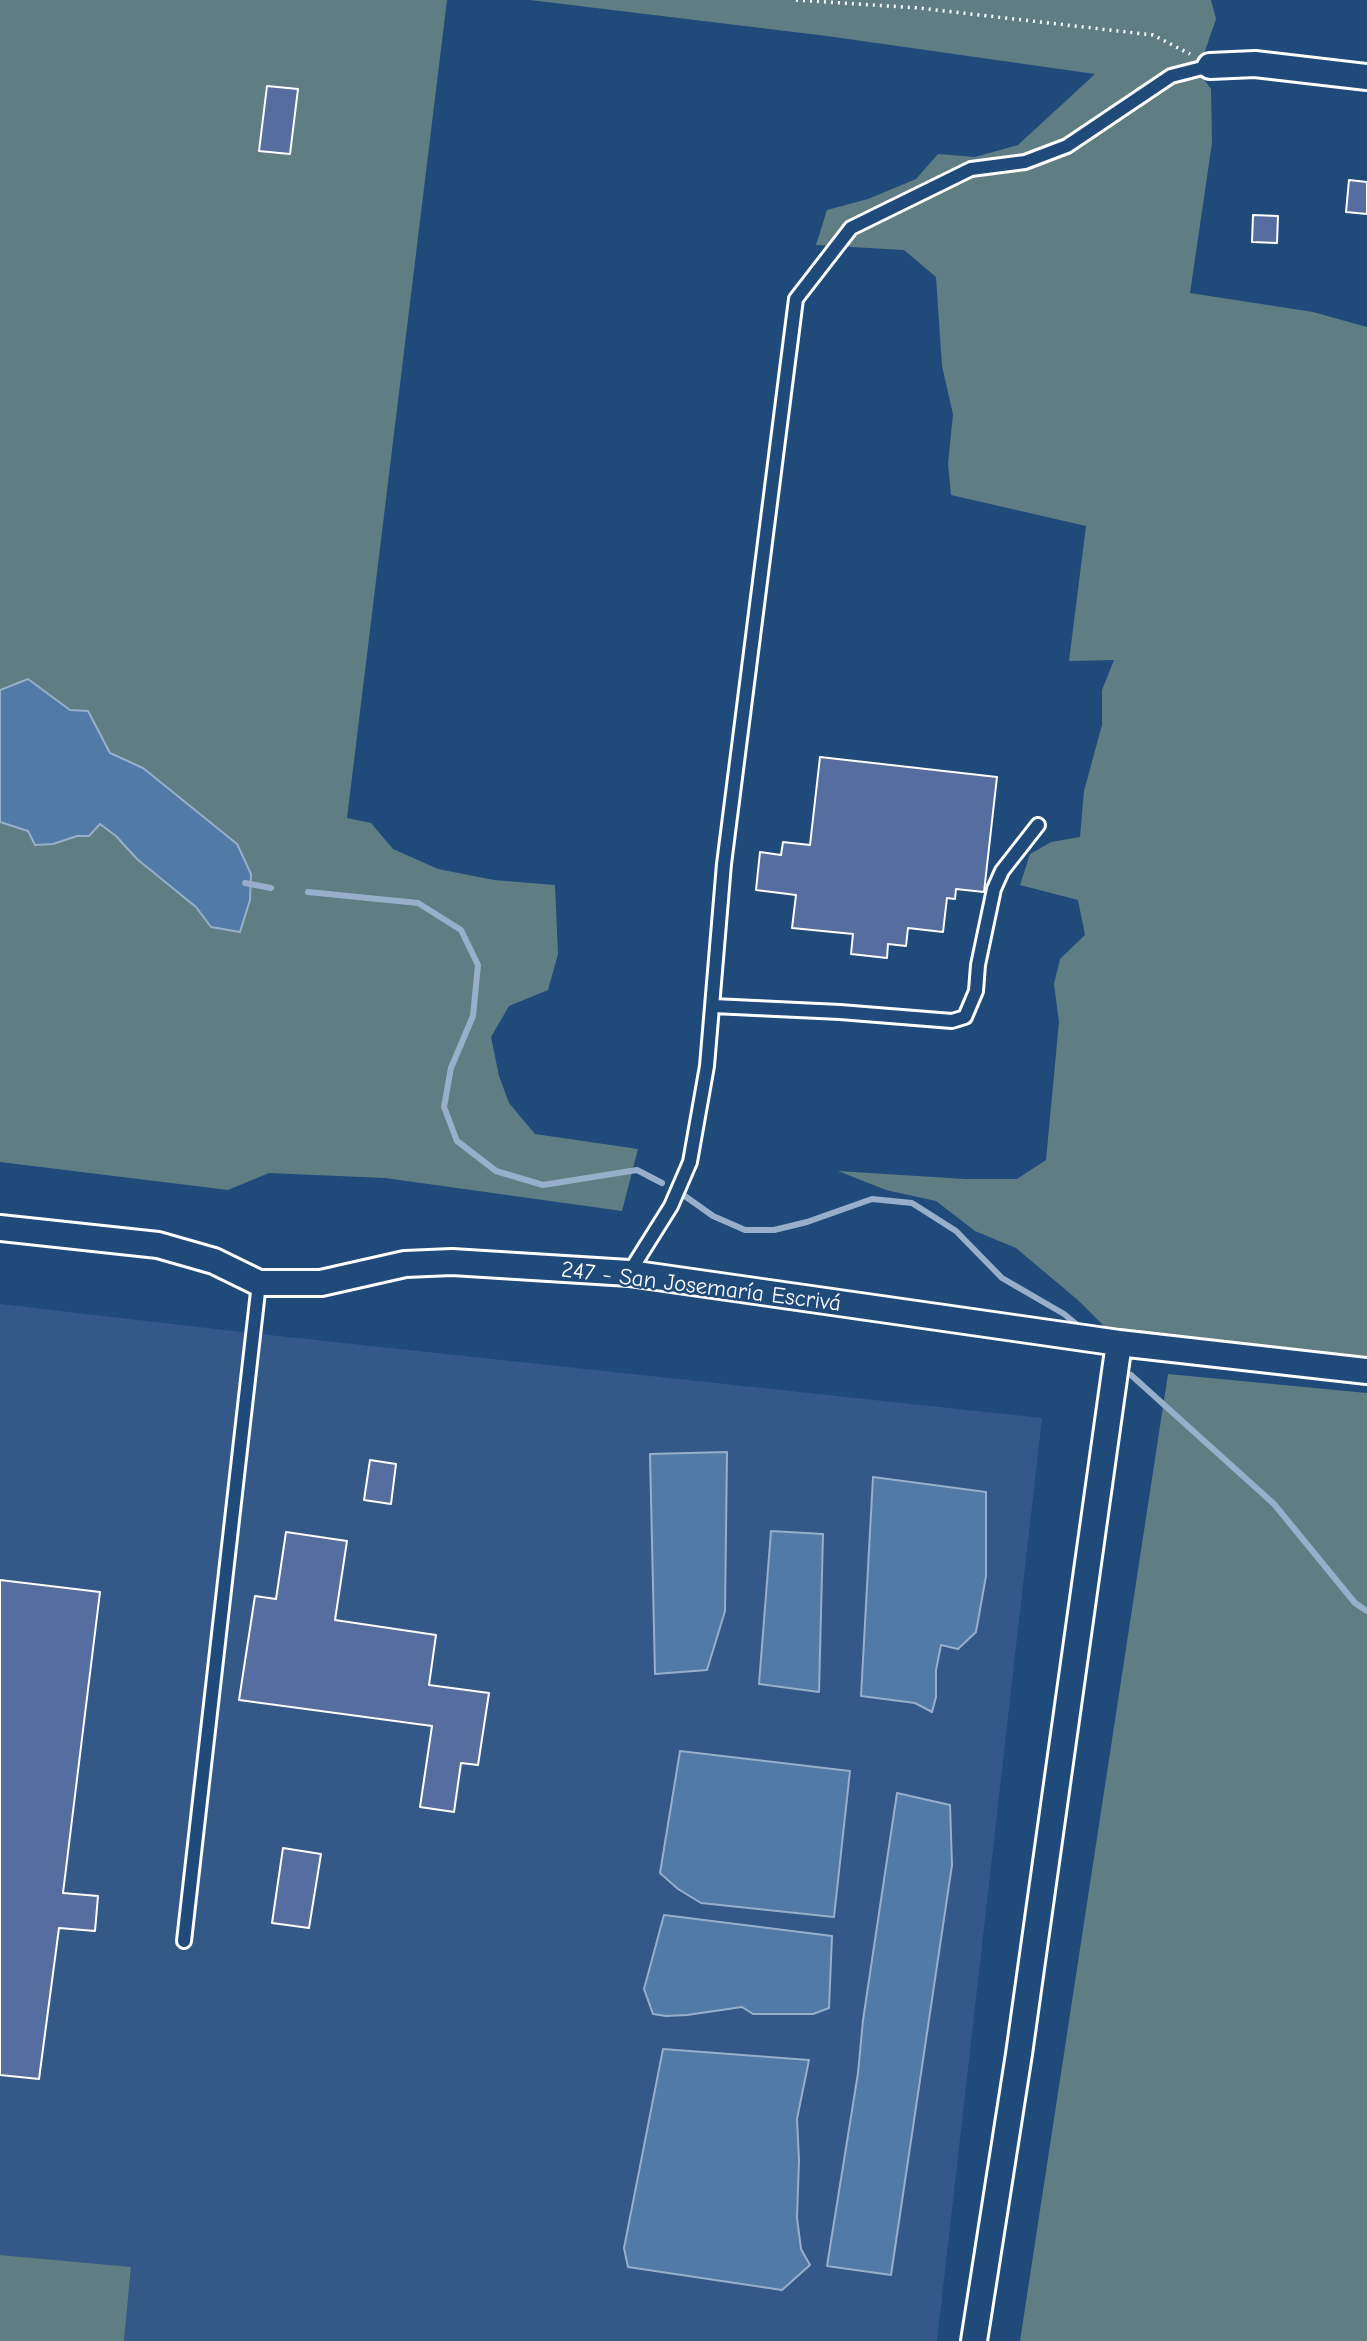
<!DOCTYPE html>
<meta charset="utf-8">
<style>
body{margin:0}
canvas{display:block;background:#1f4a7a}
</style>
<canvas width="1367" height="2341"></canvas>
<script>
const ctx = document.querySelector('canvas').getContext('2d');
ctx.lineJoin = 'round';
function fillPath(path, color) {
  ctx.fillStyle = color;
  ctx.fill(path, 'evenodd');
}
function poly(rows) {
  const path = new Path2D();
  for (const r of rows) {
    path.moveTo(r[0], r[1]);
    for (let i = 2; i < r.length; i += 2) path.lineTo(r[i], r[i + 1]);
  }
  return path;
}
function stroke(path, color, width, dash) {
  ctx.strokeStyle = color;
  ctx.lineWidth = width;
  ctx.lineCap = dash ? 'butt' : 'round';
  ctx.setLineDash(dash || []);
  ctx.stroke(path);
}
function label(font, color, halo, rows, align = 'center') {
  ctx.font = font + ' "Comic Neue",sans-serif';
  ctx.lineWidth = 5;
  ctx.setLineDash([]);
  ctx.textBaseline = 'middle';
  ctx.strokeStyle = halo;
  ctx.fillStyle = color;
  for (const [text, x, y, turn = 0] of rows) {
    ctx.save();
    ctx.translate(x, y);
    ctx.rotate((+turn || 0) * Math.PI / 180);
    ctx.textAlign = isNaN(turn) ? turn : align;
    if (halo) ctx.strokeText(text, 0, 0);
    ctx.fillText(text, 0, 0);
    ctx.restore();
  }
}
const built = poly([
 [0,1304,241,1332,1042,1418,937,2341,124,2341,131,2268,0,2255]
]);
const green = poly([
 [0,0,447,0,347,818,371,823,393,849,438,869,494,880,555,885,558,954,548,990,509,1006,491,1037,499,1076,509,1103,535,1134,638,1149,622,1211,385,1178,269,1173,228,1190,0,1162],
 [530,0,1211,0,1216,19,1198,71,1211,89,1212,143,1190,293,1313,312,1367,327,1367,1359,1111,1333,1079,1301,1016,1248,975,1231,936,1201,886,1190,838,1171,965,1179,1017,1179,1046,1160,1059,1022,1054,984,1060,959,1085,935,1078,900,1020,885,1030,854,1051,842,1080,837,1084,791,1102,725,1102,690,1114,660,1069,661,1086,526,951,495,948,464,953,414,942,366,936,277,904,250,816,245,827,210,868,199,916,179,938,154,975,157,1018,145,1095,74,827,36],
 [1168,1374,1367,1393,1367,2341,1020,2341],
 [0,2255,131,2267,124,2341,0,2341]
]);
const water = poly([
 [28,679,70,710,88,711,110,753,143,768,237,844,251,874,250,900,240,932,211,927,196,907,137,859,116,836,100,824,89,836,77,836,53,844,35,845,28,831,0,822,0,690,28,679],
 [727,1452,725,1611,707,1670,655,1674,650,1454,727,1452],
 [873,1477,986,1492,986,1576,976,1632,958,1649,941,1645,936,1670,936,1697,932,1712,915,1703,861,1696,873,1477],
 [771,1531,823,1534,819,1692,759,1684,771,1531],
 [680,1751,850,1771,834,1917,701,1903,678,1889,660,1873,680,1751],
 [897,1793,950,1805,952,1865,891,2275,827,2266,858,2073,863,2020,897,1793],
 [664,1915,832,1936,829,2008,813,2014,753,2014,742,2007,687,2015,666,2016,653,2014,644,1989,664,1915],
 [663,2049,809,2060,797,2119,799,2160,797,2218,801,2249,810,2265,782,2290,628,2267,624,2248,663,2049]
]);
const stream = poly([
 [245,883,271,888],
 [308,892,418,903,461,930,478,965,473,1016,451,1068,444,1107,457,1141,496,1171,543,1185,637,1170,662,1183],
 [682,1194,713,1216,745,1230,774,1230,807,1222,872,1199,912,1203,956,1231,1002,1278,1064,1314,1081,1328],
 [1131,1375,1274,1504,1355,1603,1367,1611]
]);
const building = poly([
 [267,86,298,89,290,154,259,151,267,86],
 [1349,180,1367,182,1367,214,1346,212,1349,180],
 [1253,215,1278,216,1277,243,1252,242,1253,215],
 [820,757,997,777,984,892,956,889,955,899,947,898,943,932,908,928,906,946,888,944,887,958,851,954,853,934,792,928,796,895,756,890,760,852,781,855,783,842,810,845,820,757],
 [370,1460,396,1464,391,1504,364,1500,370,1460],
 [286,1532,347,1541,335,1620,436,1635,429,1685,489,1693,478,1765,461,1763,454,1812,420,1807,432,1726,239,1700,255,1596,276,1599,286,1532],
 [0,1580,100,1592,63,1893,98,1896,95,1931,59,1928,39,2079,0,2075,0,1580],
 [283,1848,321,1854,309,1928,272,1923,283,1848]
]);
const path = poly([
 [796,0,919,8,1153,35,1190,54]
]);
const service = poly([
 [713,1006,840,1012,952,1021,965,1017,976,991,978,965,994,889,1002,871,1038,825],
 [629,1273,671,1206,690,1162,707,1066,724,864,796,299,851,228,971,169,1025,162,1067,146,1171,76,1210,66],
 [184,1941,259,1283]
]);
const minor = poly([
 [1210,66,1255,64,1367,77],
 [0,1228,158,1245,214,1261,259,1283,321,1283,405,1264,452,1262,629,1273,1119,1343,1367,1371],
 [974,2341,1019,2054,1119,1343]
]);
const streetNames = [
 ["247 - San Josemaría Escrivá",701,1287,7]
];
fillPath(built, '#345887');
fillPath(green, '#5e7e83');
fillPath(water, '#517aa6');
stroke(water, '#97afca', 2);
stroke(stream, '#97afca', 6);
fillPath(building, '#566e9f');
stroke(building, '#fff', 2);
stroke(service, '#fff', 18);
stroke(minor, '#fff', 30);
stroke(path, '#fff', 3.5, [2, 5]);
stroke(service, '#1f4a7a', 12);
stroke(minor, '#1f4a7a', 24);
label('23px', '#fff', '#1f4a7a', streetNames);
</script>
